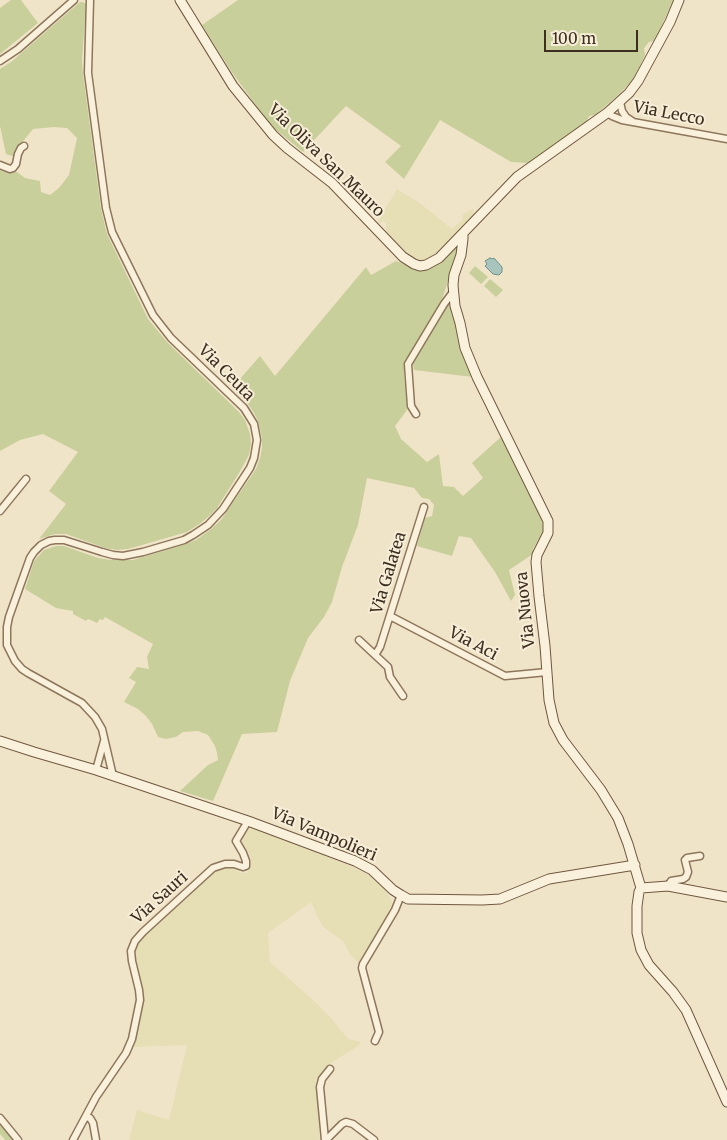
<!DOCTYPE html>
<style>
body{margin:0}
#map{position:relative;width:727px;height:1140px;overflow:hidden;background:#f0e4c8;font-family:Merriweather,serif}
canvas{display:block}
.scale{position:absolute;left:544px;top:30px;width:94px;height:22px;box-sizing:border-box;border:2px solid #3d2e20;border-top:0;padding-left:6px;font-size:15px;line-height:18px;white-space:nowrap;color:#3d2e20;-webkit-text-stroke:4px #f7eed8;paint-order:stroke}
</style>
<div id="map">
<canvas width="727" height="1140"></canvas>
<div class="scale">100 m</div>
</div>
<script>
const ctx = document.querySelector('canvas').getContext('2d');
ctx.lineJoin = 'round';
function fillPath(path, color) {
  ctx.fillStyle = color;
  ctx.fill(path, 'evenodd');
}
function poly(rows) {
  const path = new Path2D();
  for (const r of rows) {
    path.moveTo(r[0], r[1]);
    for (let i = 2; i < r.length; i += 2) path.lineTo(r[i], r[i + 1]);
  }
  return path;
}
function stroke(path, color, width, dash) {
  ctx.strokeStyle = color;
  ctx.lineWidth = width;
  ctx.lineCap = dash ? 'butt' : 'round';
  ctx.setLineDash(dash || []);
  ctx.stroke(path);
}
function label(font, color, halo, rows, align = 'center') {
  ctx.font = font + ' Merriweather,serif';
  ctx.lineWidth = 4;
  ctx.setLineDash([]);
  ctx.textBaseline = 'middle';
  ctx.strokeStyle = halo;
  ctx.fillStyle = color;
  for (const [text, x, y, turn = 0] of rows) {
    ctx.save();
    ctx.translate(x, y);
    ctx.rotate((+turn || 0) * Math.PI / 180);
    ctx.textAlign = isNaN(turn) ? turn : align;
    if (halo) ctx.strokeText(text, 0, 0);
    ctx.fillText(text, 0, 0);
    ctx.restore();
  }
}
const farmland = poly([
 [397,189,421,204,452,229,462,220,463,214,473,209,475,214,437,254,430,260,421,262,411,260,386,234,386,223,383,221,378,224,377,223],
 [248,825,365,872,384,889,392,901,389,916,360,965,350,954,343,941,322,926,311,902,268,933,270,962,314,1001,331,1018,348,1039,361,1042,358,1046,331,1063,316,1081,320,1140,129,1140,137,1110,169,1120,187,1045,132,1047,142,1008,143,998,135,963,135,946,147,933,214,871,230,866,241,873,247,873,251,867,251,860,239,841]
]);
const green = poly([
 [11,0,21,0,38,23,0,54,0,8],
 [238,0,673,0,655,41,649,42,644,48,645,55,633,80,617,96,595,115,589,116,587,121,528,163,511,162,440,120,404,179,385,162,401,146,346,106,303,152,274,128,258,108,231,71,202,25],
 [80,2,83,2,86,4,82,61,83,74,101,209,107,234,148,319,167,342,239,412,245,420,250,434,251,444,249,455,239,473,217,508,208,517,201,523,187,532,128,549,118,550,105,548,66,534,55,534,39,539,66,504,49,491,78,452,43,434,20,440,0,451,0,169,17,172,25,178,40,181,41,192,50,195,59,188,69,175,77,138,67,128,54,127,33,129,20,145,15,157,6,154,0,126,0,69,11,62],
 [458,246,458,249,441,303,436,314,404,363,404,375,407,410,395,426,401,439,427,462,439,454,443,486,454,487,463,496,483,478,472,463,502,436,537,505,542,519,543,526,543,532,533,549,533,554,509,570,515,595,511,601,495,572,471,538,459,536,452,556,417,546,425,518,432,516,434,505,429,499,422,498,414,488,367,478,358,525,342,567,332,602,324,617,308,638,290,681,277,732,242,734,213,801,180,791,208,765,218,760,217,753,215,746,208,735,198,731,183,732,176,737,166,739,158,737,152,724,146,716,138,709,124,702,136,682,129,678,137,667,149,669,147,657,153,644,105,617,103,620,100,619,97,623,91,620,90,620,88,619,86,621,73,614,73,611,56,608,25,589,34,561,44,550,56,546,64,546,98,558,111,560,133,560,186,544,196,540,211,529,221,520,256,469,260,458,262,448,262,438,258,421,254,413,248,404,232,388,260,356,275,376,366,267,371,275,396,261,414,268,421,270,427,269,442,261],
 [475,266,488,277,481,284,469,273],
 [490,279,503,290,496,297,484,286],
 [449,304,457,323,457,337,473,377,414,370,413,363,415,356],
 [0,1122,16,1140,5,1140,0,1134]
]);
const water = poly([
 [490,258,492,259,494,258,502,267,502,272,499,275,493,274,485,266,487,264,485,261,490,258]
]);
const street = poly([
 [90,0,88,73,106,208,112,232,153,315,171,338,244,408,254,424,257,440,254,458,250,468,223,509,208,525,193,535,184,540,143,552,123,556,113,555,102,552,64,540,55,540,49,541,41,545,34,552,30,558,9,617,7,627,7,645,15,661,22,669,28,673,82,703,95,717,102,729,113,776],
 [0,61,18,49,74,0],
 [620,102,622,111,626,117,632,121],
 [607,113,612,116,622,120,727,139],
 [0,165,10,169,13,168,16,164,18,154,21,148,24,146],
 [416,414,411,406,408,364,444,304,453,292],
 [0,511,26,479],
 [390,616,505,676,547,672],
 [359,640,388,667,390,677,403,696],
 [375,655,380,647,424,507],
 [96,770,104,741],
 [668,886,671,881,683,879,686,877,688,872,685,860,687,858,700,856],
 [375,1041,379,1032,362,968,363,964,395,910,401,895],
 [86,1117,90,1118,93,1123,96,1140],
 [0,1118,18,1140],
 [73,1140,96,1097,126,1053,132,1039,140,1000,139,990,132,961,131,951,135,941,143,932,213,868,225,864,234,864,243,867,246,866,246,861,243,853,236,841,248,821],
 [325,1140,320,1087,322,1079,330,1069],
 [326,1140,342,1124,346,1122,353,1124,374,1140]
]);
const secondary = poly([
 [180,0,233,86,273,135,287,148,332,183,403,257,414,264,420,266,426,265,439,258,517,177,607,113,629,93,638,81,670,22,679,0],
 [463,234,463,239,461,255,454,275,453,285,455,306,460,323,465,348,477,377,548,521,548,533,537,555,536,562,539,596,545,646,549,700,554,723,563,740,601,790,618,818,628,844,641,888],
 [0,741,34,752,96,770,248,821,355,861,372,870,393,890,401,895,408,899,482,900,500,899,549,879,635,865],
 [641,888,639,892,637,906,637,933,641,950,649,965,673,992,686,1010,727,1102],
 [641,888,668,886,727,897]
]);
const streetNames = [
 ["Via Lecco",669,114,11],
 ["Via Oliva San Mauro",326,161,44],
 ["Via Ceuta",226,373,45],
 ["Via Galatea",389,573,-73],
 ["Via Nuova",526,610,-96],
 ["Via Aci",473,644,28],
 ["Via Vampolieri",324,835,23],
 ["Via Sauri",160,898,-42]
];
fillPath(farmland, '#e6deb5');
fillPath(green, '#c9cf9b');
fillPath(water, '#a9c4bc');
stroke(water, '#6f938a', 1);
stroke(street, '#8d765c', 9);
stroke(secondary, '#6f573f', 11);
stroke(street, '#faf1dc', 6);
stroke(secondary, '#faf1dc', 9);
label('16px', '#3d2e20', '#f7eed8', streetNames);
</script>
